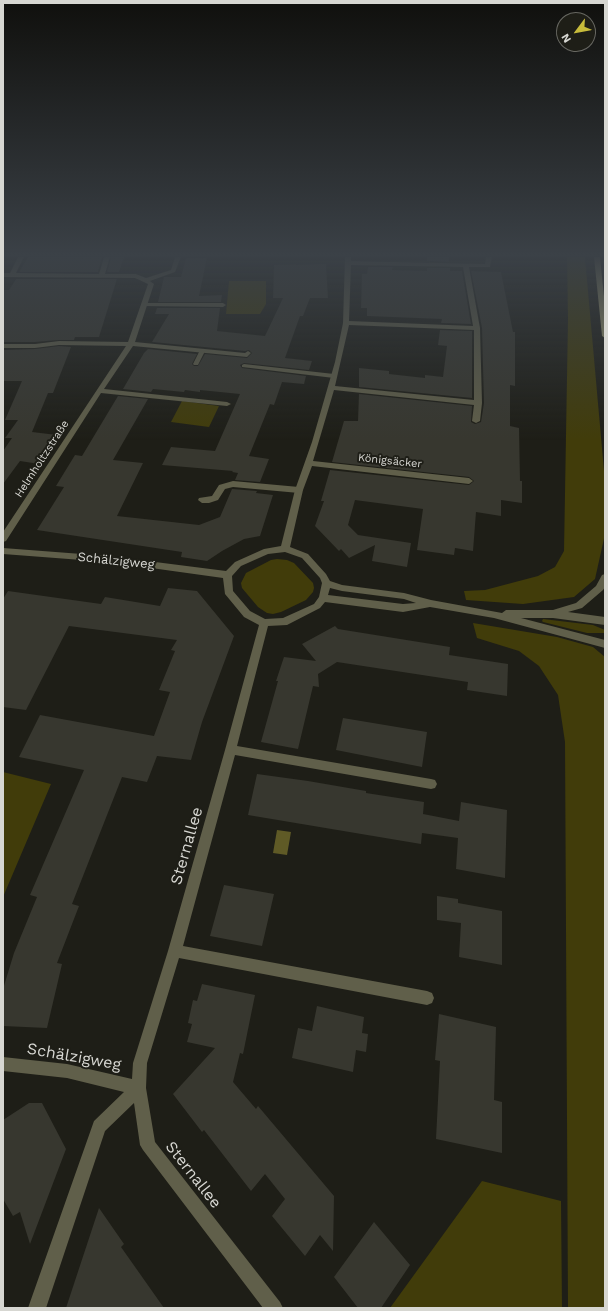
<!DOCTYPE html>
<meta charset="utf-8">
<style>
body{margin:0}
#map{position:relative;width:608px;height:1311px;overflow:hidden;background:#1e1e17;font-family:"Work Sans",sans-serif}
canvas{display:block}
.frame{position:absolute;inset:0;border:4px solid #d7d7d2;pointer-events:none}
.north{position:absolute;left:556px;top:12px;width:40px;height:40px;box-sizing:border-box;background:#1e1e17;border:1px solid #686862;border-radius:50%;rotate:238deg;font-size:11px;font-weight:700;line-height:16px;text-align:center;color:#d7d7d2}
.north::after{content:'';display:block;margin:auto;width:14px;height:18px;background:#c7bb3b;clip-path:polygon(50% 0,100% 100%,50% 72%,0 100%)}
</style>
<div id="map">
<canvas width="608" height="1311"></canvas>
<div class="frame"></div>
<div class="north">N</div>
</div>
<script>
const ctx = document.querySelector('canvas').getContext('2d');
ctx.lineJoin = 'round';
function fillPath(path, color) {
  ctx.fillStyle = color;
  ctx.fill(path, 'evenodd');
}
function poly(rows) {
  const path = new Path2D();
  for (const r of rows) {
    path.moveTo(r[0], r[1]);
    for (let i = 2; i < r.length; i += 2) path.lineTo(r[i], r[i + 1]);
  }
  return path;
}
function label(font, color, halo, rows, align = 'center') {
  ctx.font = font + ' "Work Sans",sans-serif';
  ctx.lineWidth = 4;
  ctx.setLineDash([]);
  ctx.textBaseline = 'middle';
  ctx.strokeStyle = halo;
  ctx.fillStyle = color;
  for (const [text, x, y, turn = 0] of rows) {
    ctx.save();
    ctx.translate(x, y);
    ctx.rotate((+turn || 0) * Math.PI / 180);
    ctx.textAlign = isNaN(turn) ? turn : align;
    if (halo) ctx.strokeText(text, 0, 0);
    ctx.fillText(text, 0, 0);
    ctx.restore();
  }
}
const green = poly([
 [567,257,585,257,605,482,605,534,595,579,574,597,523,604,466,600,464,591,485,590,538,576,555,567,564,551,568,319],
 [229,281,266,281,266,304,260,314,226,314],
 [182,401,219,406,209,427,171,422],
 [277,559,287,560,294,563,313,583,314,588,313,592,306,600,281,612,273,614,267,613,258,607,242,588,241,583,246,573,271,560],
 [543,619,593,625,605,630,605,633,587,633,543,622,542,621],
 [473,623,557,637,593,647,605,657,605,1308,568,1308,565,742,558,695,539,666,519,651,477,638],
 [3,772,51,784,3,897],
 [482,1181,561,1201,562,1308,390,1308]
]);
const water = poly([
 [277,830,291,832,287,855,273,853]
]);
const building = poly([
 [28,257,102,257,98,272,19,272],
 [111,257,124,257,119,272,107,272],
 [427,257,449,257,449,262,427,261],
 [186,258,207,258,199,296,222,295,221,302,158,302,164,277,181,277],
 [326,264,328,298,310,298,303,316,300,316,285,358,312,361,309,370,244,363,240,365,242,368,306,376,304,384,282,382,274,405,270,404,249,456,269,459,260,482,235,480,238,473,232,472,233,471,162,465,171,447,215,451,240,394,200,390,200,392,185,390,184,392,153,389,151,392,123,389,144,353,148,349,197,354,192,364,194,366,198,366,205,354,247,358,252,353,249,350,245,351,152,342,169,314,155,314,157,308,220,308,217,331,265,336,283,298,273,298,274,265],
 [368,267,393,267,392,270,427,271,427,268,450,268,450,271,462,271,471,324,441,323,442,319,367,316,367,308,361,308,362,274,367,274],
 [471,271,501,272,513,332,515,332,515,386,510,385,510,426,519,428,520,481,522,481,522,503,501,500,501,516,476,512,473,551,455,548,454,555,417,550,423,509,355,500,348,525,358,535,411,543,407,567,372,561,375,545,349,558,341,549,339,551,315,526,324,501,321,501,330,470,469,485,474,481,469,477,332,462,344,421,358,421,359,394,472,406,471,422,475,424,481,422,484,403,482,328],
 [16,279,117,279,99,337,75,337,74,340,59,340,35,342,3,342,3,290,9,290],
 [440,330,472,331,472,398,359,387,359,368,389,371,389,374,425,378,425,375,443,377,447,346,438,345],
 [59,346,71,347,53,393,48,393,32,432,57,435,39,464,20,461,3,484,3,451,12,438,5,438,18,420,5,420,22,381,3,381,3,350,35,349],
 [118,396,148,399,113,460,143,463,117,516,199,525,220,517,232,489,257,491,256,493,273,495,260,536,244,539,222,551,207,561,181,557,182,552,37,530,64,487,56,486,75,455,82,456],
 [168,588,197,591,234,636,202,722,191,760,157,756,147,782,122,777,72,904,79,906,57,963,62,964,47,1028,3,1026,3,989,14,953,37,897,30,895,84,770,19,757,40,715,154,736,170,692,159,690,175,651,171,650,177,640,69,626,26,710,3,707,3,599,8,591,101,604,105,597,160,606],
 [335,626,338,629,450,647,449,655,508,664,507,696,467,690,468,682,337,662,318,674,319,687,313,686,298,749,261,742,278,681,276,681,284,657,316,661,302,644],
 [343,718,427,732,422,767,336,750],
 [257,774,308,781,366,791,366,793,424,802,423,814,459,821,461,802,507,810,505,878,456,869,458,838,422,833,421,844,248,815],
 [224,885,274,894,262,946,210,936],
 [437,896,458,899,458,903,502,911,502,965,459,957,461,923,437,920],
 [202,984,255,995,243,1054,240,1053,233,1082,256,1109,258,1106,334,1196,333,1251,320,1235,305,1256,272,1216,285,1199,265,1174,251,1191,204,1130,202,1132,173,1094,215,1048,187,1042,192,1024,188,1023,193,1000,197,1001],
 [317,1006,364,1017,362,1033,368,1034,366,1052,356,1050,353,1072,292,1058,298,1028,312,1031],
 [439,1014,496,1027,494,1100,502,1102,502,1153,436,1139,440,1061,435,1060],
 [29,1103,42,1103,66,1149,30,1244,20,1212,13,1216,3,1199,3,1120],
 [99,1208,124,1244,121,1247,164,1308,66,1308],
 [374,1222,410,1265,381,1308,358,1308,334,1277]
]);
const service = poly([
 [145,303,223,303,226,305,223,307,143,306,143,304,145,303],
 [200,350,205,351,198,365,194,365,193,364,200,350],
 [244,364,334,374,337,376,334,378,242,367,242,365,244,364],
 [233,481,299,487,303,490,299,493,233,487,225,489,218,500,209,503,202,503,198,500,199,498,212,496,219,485,233,481]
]);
const minor = poly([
 [18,257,24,257,16,273,99,274,104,257,110,257,105,274,136,274,146,278,171,270,175,257,181,257,175,272,150,281,154,284,135,342,245,353,248,351,251,353,247,357,133,346,104,389,227,402,231,404,227,406,101,393,6,541,3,542,3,532,126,346,59,345,35,348,3,348,3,344,35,344,59,341,128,342,148,284,135,278,3,277,3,273,10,273,18,257],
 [345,257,351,257,351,261,485,264,486,257,492,257,490,267,469,267,480,328,482,403,480,421,476,423,472,421,474,405,334,390,313,461,469,478,473,481,469,484,312,466,303,490,290,547,308,554,326,574,330,581,342,585,404,593,431,600,502,613,506,610,553,610,576,603,596,586,602,575,605,574,605,587,603,590,582,608,568,612,605,617,605,625,553,618,521,618,605,640,605,648,494,618,430,607,403,612,325,602,320,608,287,625,268,626,237,746,431,779,435,780,437,784,435,788,431,789,235,755,183,946,427,991,432,993,434,998,432,1003,427,1005,179,958,147,1063,146,1088,155,1142,280,1302,283,1308,263,1308,143,1150,140,1145,134,1103,105,1131,46,1308,28,1308,94,1121,124,1092,67,1078,3,1071,3,1057,67,1064,132,1079,133,1063,168,951,225,750,259,625,244,617,225,594,223,578,108,562,3,554,3,548,108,556,226,571,235,562,264,549,281,546,295,490,312,442,335,362,343,323,345,257],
 [351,265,463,267,473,326,349,321,351,265],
 [349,325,474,330,474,400,335,386,349,325],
 [285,552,302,558,320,578,322,583,319,597,314,604,283,618,265,619,250,611,233,591,232,576,241,566,268,554,285,552],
 [330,588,342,591,404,599,416,603,403,604,328,595,330,588]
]);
const primary = poly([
 [594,257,600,257,605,306,605,338,602,336,594,257]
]);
const farStreetnames = [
 ["Helmholtzstraße",42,459,-57],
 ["Königsäcker",390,461,6]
];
const streetNames = [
 ["Schälzigweg",116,561,6]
];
const nearStreetnames = [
 ["Sternallee",187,846,-74],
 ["Schälzigweg",74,1057,10],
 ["Sternallee",193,1175,52]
];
fillPath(green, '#413c0a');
fillPath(water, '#5f5a26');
fillPath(building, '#37372f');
fillPath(service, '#605f4a');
fillPath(minor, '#605f4a');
fillPath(primary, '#a5a174');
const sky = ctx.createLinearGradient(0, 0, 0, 440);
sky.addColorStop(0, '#10100d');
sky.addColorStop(0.58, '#3b4147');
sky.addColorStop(1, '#3b414700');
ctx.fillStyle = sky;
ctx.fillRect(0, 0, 608, 440);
label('11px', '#d7d7d2', '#1e1e17', farStreetnames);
label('13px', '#d7d7d2', '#1e1e17', streetNames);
label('16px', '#d7d7d2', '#1e1e17', nearStreetnames);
</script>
